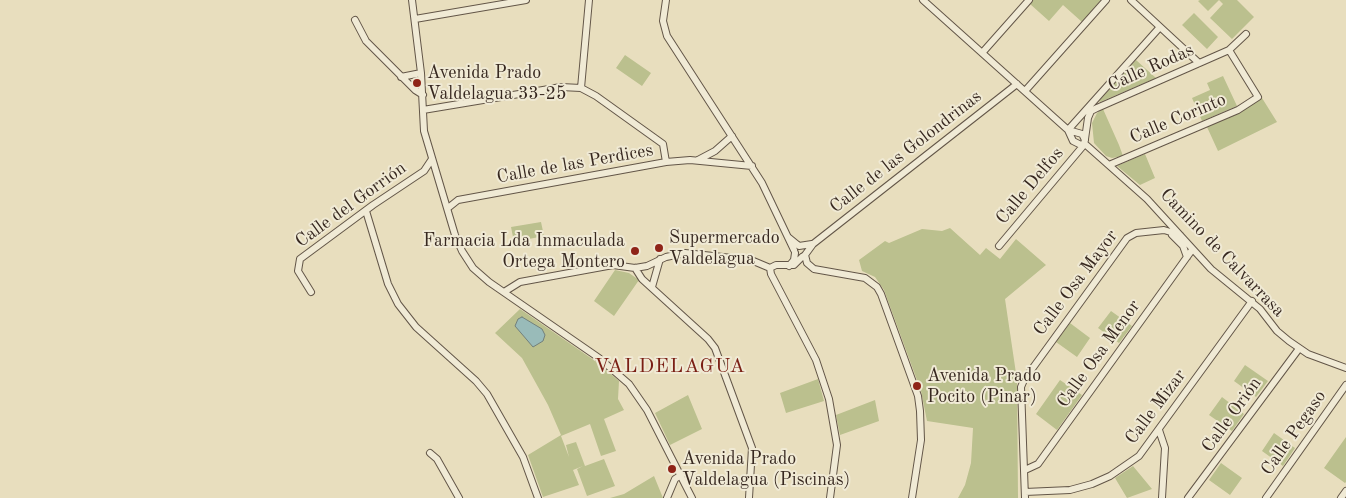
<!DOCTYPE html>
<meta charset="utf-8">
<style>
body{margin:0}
canvas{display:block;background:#e8debe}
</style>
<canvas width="1346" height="498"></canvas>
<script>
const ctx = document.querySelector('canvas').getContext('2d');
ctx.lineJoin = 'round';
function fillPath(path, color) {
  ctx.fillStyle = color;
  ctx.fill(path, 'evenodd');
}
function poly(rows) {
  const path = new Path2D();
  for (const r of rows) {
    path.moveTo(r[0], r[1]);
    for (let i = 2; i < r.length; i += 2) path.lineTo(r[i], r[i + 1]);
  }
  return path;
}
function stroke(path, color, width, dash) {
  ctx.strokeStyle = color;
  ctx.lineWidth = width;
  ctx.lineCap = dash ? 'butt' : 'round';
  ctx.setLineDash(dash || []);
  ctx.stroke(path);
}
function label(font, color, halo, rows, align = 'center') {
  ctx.font = font + ' "Old Standard TT",serif';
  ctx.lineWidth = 4;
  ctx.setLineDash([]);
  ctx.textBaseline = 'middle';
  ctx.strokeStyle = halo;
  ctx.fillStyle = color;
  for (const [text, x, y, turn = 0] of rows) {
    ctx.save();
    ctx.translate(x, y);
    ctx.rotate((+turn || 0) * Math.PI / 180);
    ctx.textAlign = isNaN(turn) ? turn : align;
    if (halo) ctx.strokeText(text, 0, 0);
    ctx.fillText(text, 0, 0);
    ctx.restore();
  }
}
const green = poly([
 [1033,0,1101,0,1082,22,1063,5,1049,21,1030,4],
 [1200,0,1237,0,1254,17,1232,39,1210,18,1223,4,1219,0,1208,11,1198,1],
 [1194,13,1218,37,1207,49,1182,25],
 [625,55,651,73,642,86,616,68],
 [1136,60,1156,78,1100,102,1099,101],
 [1223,76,1237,106,1202,121,1192,98,1210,90,1207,83],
 [1262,98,1277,122,1218,151,1207,127,1239,113],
 [1103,109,1119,145,1123,156,1112,158,1106,156,1094,143,1092,123,1097,113],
 [1145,154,1155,178,1140,185,1117,166],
 [541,222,544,236,514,242,511,227],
 [950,228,980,255,986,248,1000,259,1016,239,1046,265,1005,299,1017,380,1018,498,958,498,965,485,971,463,973,428,927,421,921,391,884,290,875,277,862,271,859,260,885,241,889,243,922,229,942,231],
 [615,270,629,273,639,280,614,316,594,301],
 [520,309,598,363,619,381,618,399,624,410,604,419,616,451,601,456,590,424,561,436,569,457,566,445,576,442,585,466,604,459,615,486,587,496,577,469,583,466,573,470,579,485,543,497,528,455,561,435,548,405,522,358,495,333],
 [1111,311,1132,326,1119,343,1098,328],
 [1070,323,1090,338,1077,357,1056,342],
 [1245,365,1268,381,1256,397,1234,381],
 [818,379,824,401,786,413,780,393],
 [1060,380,1082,395,1057,430,1036,414],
 [688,395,702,429,670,445,655,413],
 [1222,397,1244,414,1232,431,1209,415],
 [875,400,879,421,840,435,836,415],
 [1274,433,1295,448,1283,466,1262,451],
 [1346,437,1346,482,1345,483,1324,468],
 [1221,463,1242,478,1230,495,1209,480],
 [1133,466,1152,489,1127,498,1115,478],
 [654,476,663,498,610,498,624,494]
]);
const water = poly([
 [522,317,542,329,545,335,543,341,533,347,515,326,518,319,522,317]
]);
const minor = poly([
 [412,0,421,73,424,131,455,235,462,251,473,268,489,282,599,358,629,384,647,410,692,498],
 [666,0,663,21,667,36,762,183,794,250],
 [923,0,1068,130,1073,141,1083,146,1085,140,1082,134,1068,130],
 [1131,0,1199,63],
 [415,19,526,0],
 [355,20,366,41,415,90,423,95],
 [982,53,1029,0],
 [401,77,421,73],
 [581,88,589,0],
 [1025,91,1106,0],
 [423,110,561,87,581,88,596,96,663,144,666,162],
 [1068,130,1160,27],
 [1085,139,1088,118,1091,111,1097,108,1229,50,1246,34],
 [1085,144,1147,199,1211,269,1260,309,1277,331,1289,341,1308,354,1346,368],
 [698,160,715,151,732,136],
 [1109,165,1238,110,1258,97,1229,50],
 [448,208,458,200,666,162,690,160,752,166],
 [366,211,388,284,398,304,416,327,476,381,487,394,523,457,538,498],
 [1172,235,1183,246,1187,257],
 [788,237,799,246,812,244],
 [999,246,1083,146],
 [805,255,807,263,814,269,865,278,877,287,881,294,918,396,920,411,921,440,912,498],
 [805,255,813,244,1017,84],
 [789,266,794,260,795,253],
 [635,268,642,279,708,339,715,348,752,448,749,498],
 [770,268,771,274,816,360,829,399,837,445,830,498],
 [770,268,776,265,794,265,802,257],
 [652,287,660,259],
 [311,292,298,271,300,259,373,205,424,171,432,159],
 [504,292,520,282,613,265,635,268,647,266,666,257,685,253,751,260,770,268],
 [1159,430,1165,448,1162,498],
 [430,453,437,459,459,498],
 [1025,470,1038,464,1192,250],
 [1025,492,1070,490,1092,484,1110,476,1139,456,1252,301],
 [667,498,675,479,681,475],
 [1025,498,1021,387,1024,380,1127,238,1136,233,1164,230,1180,235],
 [1188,498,1298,350],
 [1266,498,1346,385],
 [1341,498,1346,491]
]);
const markers = [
 [417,83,5,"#8f2418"],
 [659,248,5,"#8f2418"],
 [635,251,5,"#8f2418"],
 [917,386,5,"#8f2418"],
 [672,469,5,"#8f2418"]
];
const streetNames = [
 ["Calle Rodas",1151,68,-24],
 ["Calle Corinto",1178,119,-23],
 ["Calle de las Golondrinas",906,152,-38],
 ["Calle de las Perdices",575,164,-10],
 ["Calle Delfos",1030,186,-50],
 ["Calle del Gorrión",351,205,-36],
 ["Camino de Calvarrasa",1222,253,46],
 ["Calle Osa Mayor",1076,283,-53],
 ["Calle Osa Menor",1099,354,-54],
 ["Calle Mizar",1156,407,-53],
 ["Calle Orión",1232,415,-54],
 ["Calle Pegaso",1294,433,-55]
];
const poiNames = [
 ["Avenida Prado",427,73],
 ["Valdelagua 33-25",427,94],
 ["Supermercado",669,238],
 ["Valdelagua",669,259],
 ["Farmacia Lda Inmaculada",625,241,"right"],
 ["Ortega Montero",625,262,"right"],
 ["Avenida Prado",927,376],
 ["Pocito (Pinar)",927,397],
 ["Avenida Prado",682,459],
 ["Valdelagua (Piscinas)",682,480]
];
const quarterNames = [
 ["VALDELAGUA",670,367]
];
fillPath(green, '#bbc08e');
fillPath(water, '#99bbb9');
stroke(water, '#72807c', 1);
stroke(minor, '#635648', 8);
stroke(minor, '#f0ead5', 6);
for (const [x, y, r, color] of markers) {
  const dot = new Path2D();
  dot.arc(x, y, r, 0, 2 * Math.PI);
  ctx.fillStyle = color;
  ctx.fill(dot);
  stroke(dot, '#f0ead5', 2);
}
label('18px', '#372820', '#f0ead5', streetNames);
label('18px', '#372820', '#f0ead5', poiNames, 'left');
ctx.letterSpacing = '1px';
label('20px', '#7a1f14', '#f0ead5', quarterNames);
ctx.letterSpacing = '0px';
</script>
